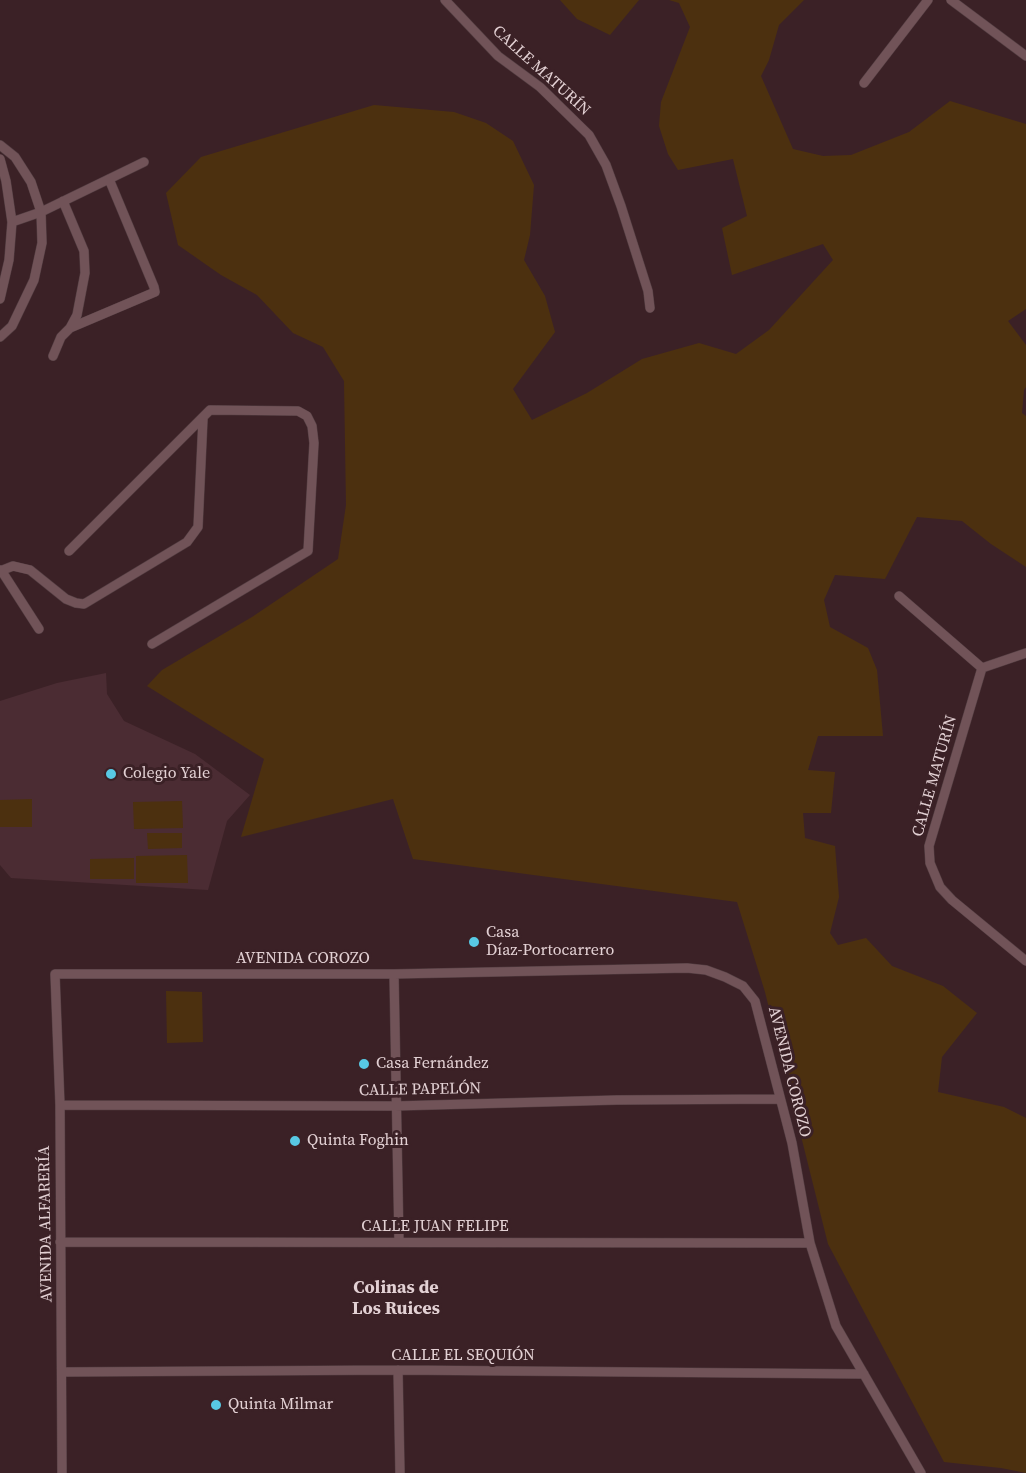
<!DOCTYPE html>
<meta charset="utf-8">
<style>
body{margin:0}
canvas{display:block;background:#3b2126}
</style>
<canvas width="1026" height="1473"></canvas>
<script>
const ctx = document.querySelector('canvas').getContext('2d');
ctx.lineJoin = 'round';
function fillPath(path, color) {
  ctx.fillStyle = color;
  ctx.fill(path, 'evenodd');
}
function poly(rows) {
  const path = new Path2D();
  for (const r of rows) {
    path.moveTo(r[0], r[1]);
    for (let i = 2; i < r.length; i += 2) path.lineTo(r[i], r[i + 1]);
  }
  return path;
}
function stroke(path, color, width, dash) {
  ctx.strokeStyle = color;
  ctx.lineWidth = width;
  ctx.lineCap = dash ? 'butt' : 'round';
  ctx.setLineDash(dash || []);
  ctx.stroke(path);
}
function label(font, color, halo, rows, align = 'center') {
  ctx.font = font + ' "Source Serif 4",serif';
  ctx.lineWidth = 6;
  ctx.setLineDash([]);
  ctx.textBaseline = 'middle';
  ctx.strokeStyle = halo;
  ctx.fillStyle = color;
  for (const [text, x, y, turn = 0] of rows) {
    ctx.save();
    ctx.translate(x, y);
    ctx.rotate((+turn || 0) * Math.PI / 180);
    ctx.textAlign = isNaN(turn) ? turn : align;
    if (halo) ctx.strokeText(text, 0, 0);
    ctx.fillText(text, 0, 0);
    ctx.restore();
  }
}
const built = poly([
 [106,673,107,694,124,721,195,754,250,795,227,821,208,890,11,878,0,865,0,701,57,683]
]);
const green = poly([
 [560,0,639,0,610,35,577,19],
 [669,0,804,0,779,25,769,60,761,76,793,149,823,156,851,155,909,132,950,101,1026,124,1026,309,1008,321,1026,345,1026,387,1024,390,1022,413,1026,416,1026,567,991,544,962,521,917,517,885,579,835,575,824,600,830,627,868,648,877,670,883,736,818,736,808,770,835,772,831,813,803,813,805,838,835,846,839,897,830,933,838,945,866,938,892,966,943,986,977,1013,942,1057,938,1092,1004,1107,1026,1118,1026,1473,1001,1468,944,1462,828,1244,765,992,737,902,413,859,393,799,241,837,264,759,147,686,162,670,252,617,338,559,346,505,344,381,323,347,293,333,257,295,221,275,178,245,166,193,201,157,374,105,454,112,486,123,513,141,534,185,530,235,524,260,545,296,555,332,513,389,532,420,587,393,642,359,699,343,736,354,769,330,833,260,823,244,732,275,722,228,747,216,733,159,678,170,668,154,659,126,661,102,690,27,679,3],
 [32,799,32,827,0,827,0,800],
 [182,801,183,828,134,829,133,802],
 [147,833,182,833,182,848,148,849],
 [187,855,188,883,136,883,136,856],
 [134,858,134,879,90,879,90,859],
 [166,991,202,992,203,1042,167,1043]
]);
const minor = poly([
 [445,0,498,56,540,87,589,135,606,165,621,206,648,291,650,308],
 [951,0,1026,56],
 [864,83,928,0],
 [0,145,15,157,31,182,41,212,42,243,34,280,12,326,0,337],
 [0,159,6,181,12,222,9,260,0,299],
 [12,222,41,212,144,162],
 [70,328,155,292,154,287,109,179],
 [53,356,61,337,70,328,77,315,85,273,84,251,63,201],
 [69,551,210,410,298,411,307,416,312,426,314,443,308,551,152,644],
 [1,570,39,629],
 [0,571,13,566,30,570,66,599,76,603,84,604,187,542,198,527,203,419],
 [899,596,982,668],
 [982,668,929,846,930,863,940,887,952,900,1026,961],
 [982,668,1026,653],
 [394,974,399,1242],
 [60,1105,395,1106,617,1100,780,1099],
 [60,1242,810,1243],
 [398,1370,400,1473],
 [63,1372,398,1370,864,1374],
 [62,1473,60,1105,55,974,394,974,687,968,706,970,725,977,743,986,755,1001,792,1143,810,1243,836,1326,921,1473]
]);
const markers = [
 [111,774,6,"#58c9e4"],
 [474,942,6,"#58c9e4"],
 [364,1064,6,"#58c9e4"],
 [295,1141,6,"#58c9e4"],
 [216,1405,6,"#58c9e4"]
];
const streetNames = [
 ["CALLE MATURÍN",541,71,42],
 ["CALLE MATURÍN",935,776,-74],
 ["AVENIDA COROZO",303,959],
 ["AVENIDA COROZO",789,1072,76],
 ["CALLE PAPELÓN",420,1090,-1],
 ["AVENIDA ALFARERÍA",46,1224,-91],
 ["CALLE JUAN FELIPE",435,1227],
 ["CALLE EL SEQUIÓN",463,1356]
];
const poiNames = [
 ["Colegio Yale",123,774],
 ["Casa",486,933],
 ["Díaz-Portocarrero",486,951],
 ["Casa Fernández",376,1064],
 ["Quinta Foghin",307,1141],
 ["Quinta Milmar",228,1405]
];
const neighbourhoodNames = [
 ["Colinas de",396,1288],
 ["Los Ruices",396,1309]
];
fillPath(built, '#4b2c33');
fillPath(green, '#4c300f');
stroke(minor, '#533e42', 10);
stroke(minor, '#715358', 9);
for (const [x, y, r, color] of markers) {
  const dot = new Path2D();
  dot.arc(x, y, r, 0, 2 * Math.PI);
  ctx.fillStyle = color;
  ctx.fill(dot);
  stroke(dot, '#3b2126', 2);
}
label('16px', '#e3d1d4', '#3b2126', streetNames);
label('16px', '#e3d1d4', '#3b2126', poiNames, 'left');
label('bold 18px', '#e3d1d4', '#3b2126', neighbourhoodNames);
</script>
